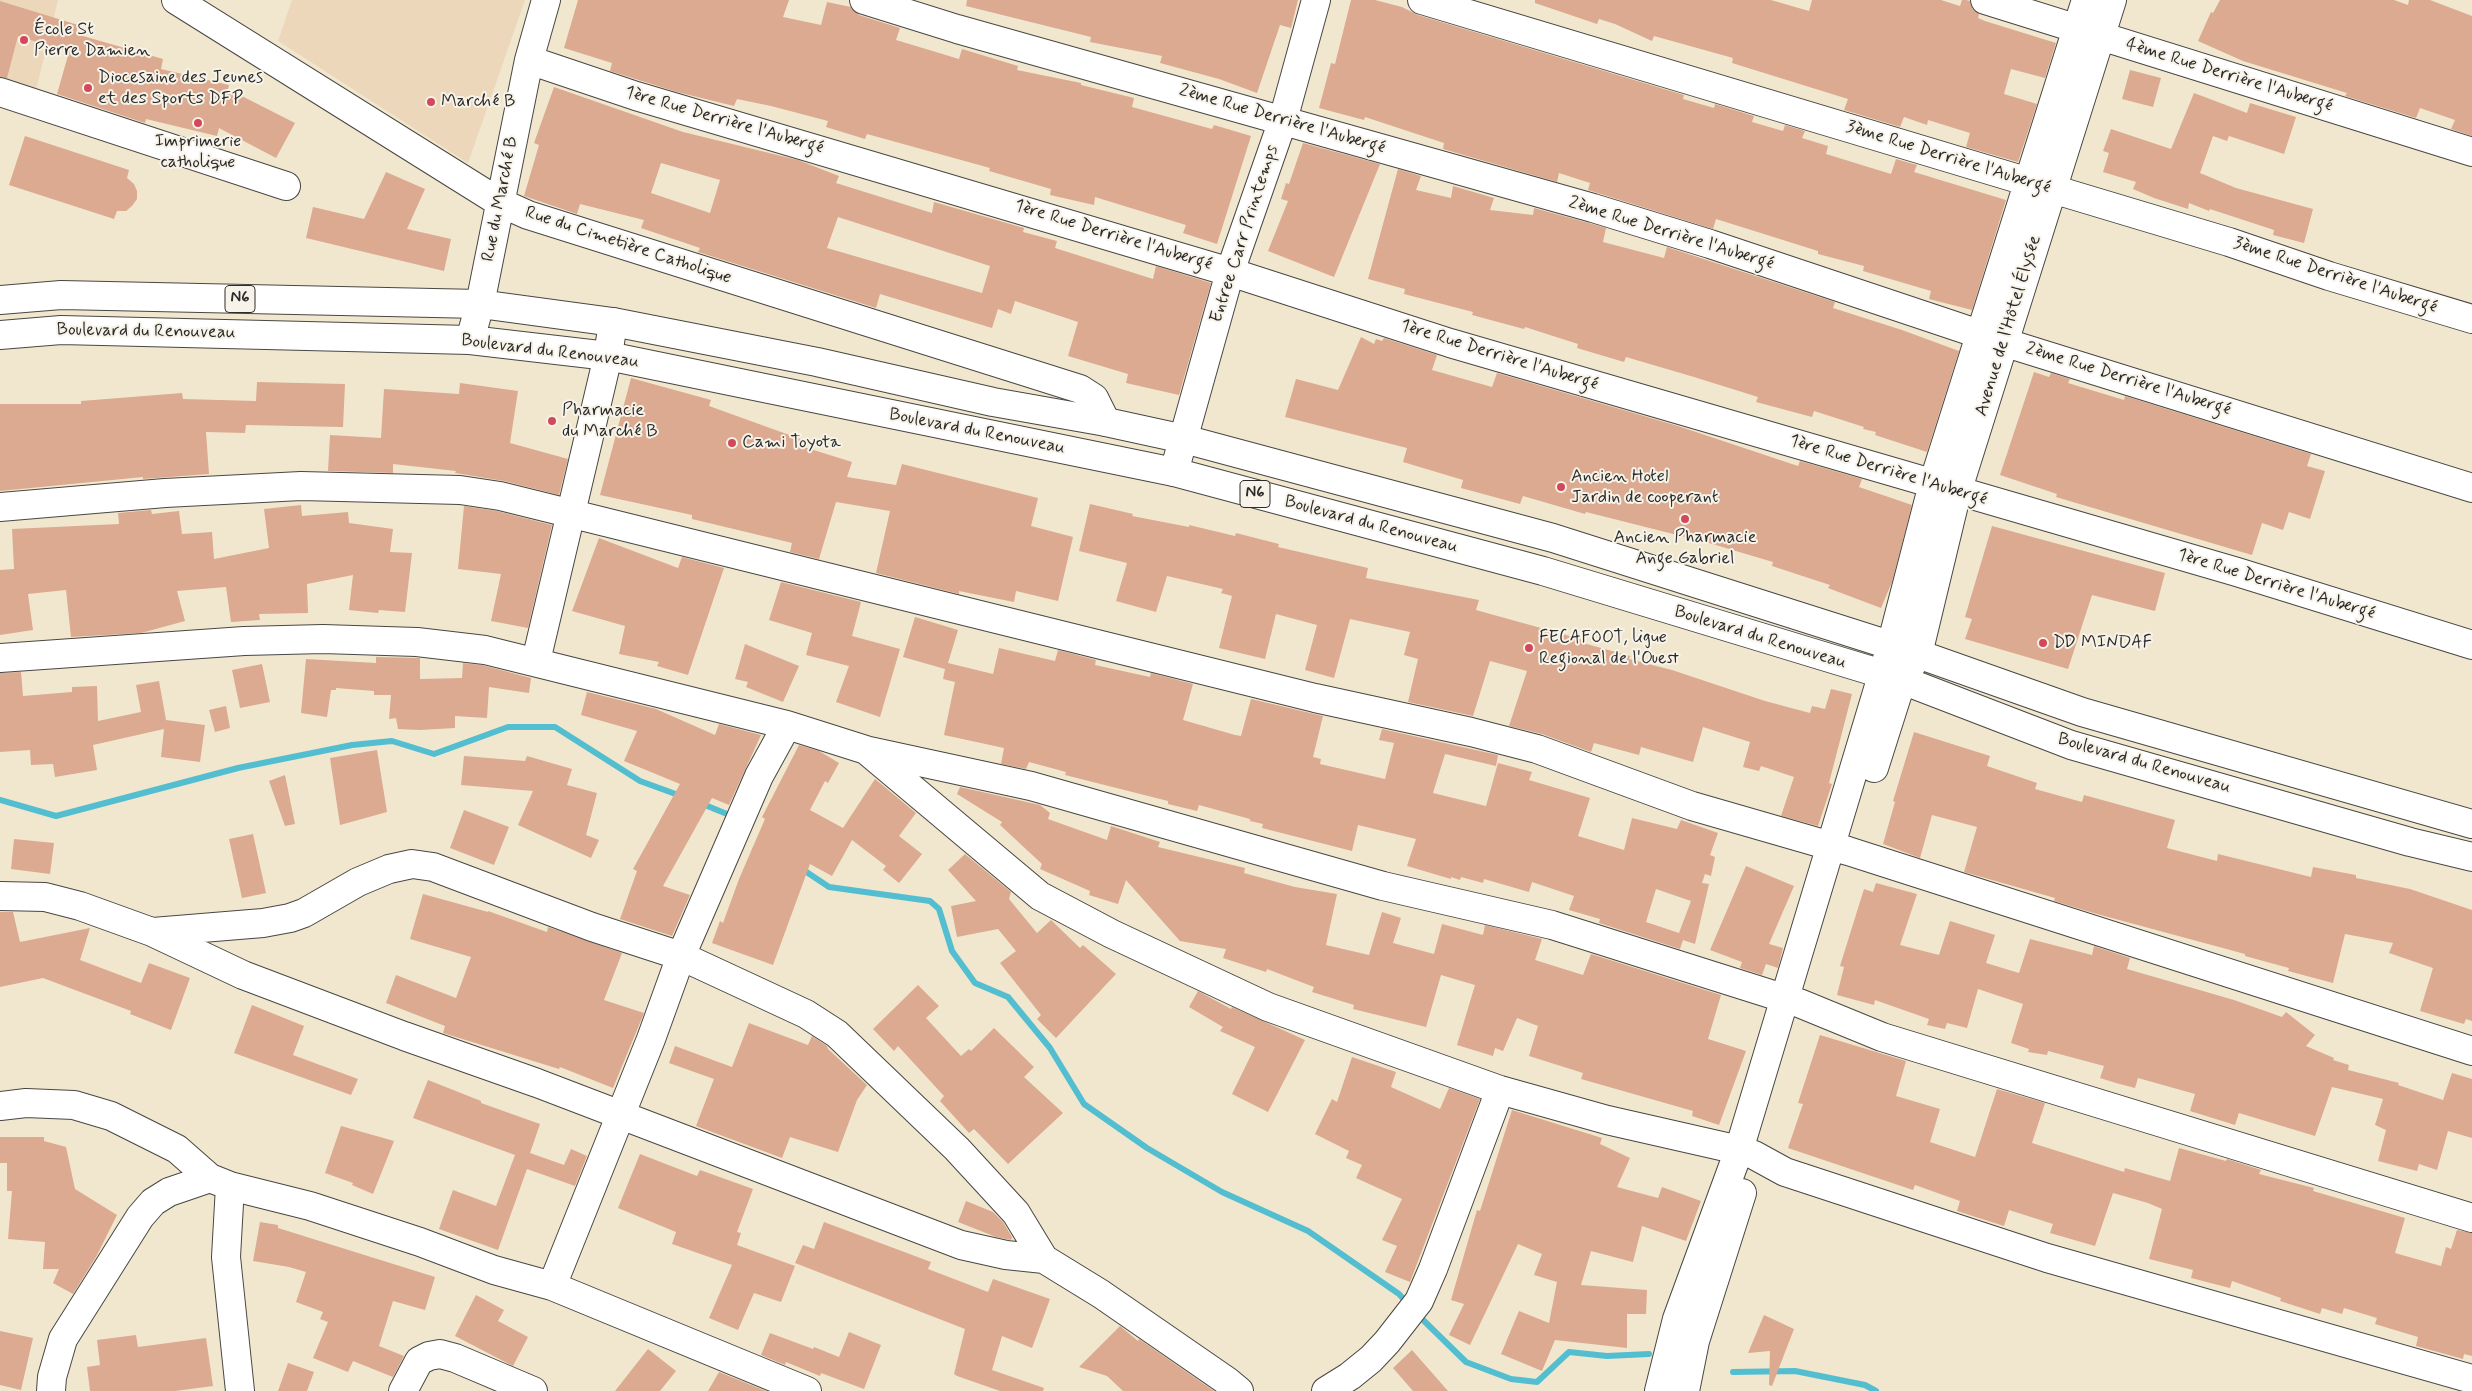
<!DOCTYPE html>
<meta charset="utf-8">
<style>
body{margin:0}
canvas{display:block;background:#f0e7ce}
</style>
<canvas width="2472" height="1391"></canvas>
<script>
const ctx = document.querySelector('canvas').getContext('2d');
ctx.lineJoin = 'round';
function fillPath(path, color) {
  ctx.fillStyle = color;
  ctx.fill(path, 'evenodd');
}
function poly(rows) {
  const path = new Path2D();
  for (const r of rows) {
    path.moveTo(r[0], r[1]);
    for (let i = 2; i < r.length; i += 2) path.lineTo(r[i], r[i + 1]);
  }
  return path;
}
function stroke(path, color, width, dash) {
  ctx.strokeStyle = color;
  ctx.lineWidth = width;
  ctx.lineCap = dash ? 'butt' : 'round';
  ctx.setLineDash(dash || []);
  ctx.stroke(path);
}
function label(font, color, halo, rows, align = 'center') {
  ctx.font = font + ' Mynerve,sans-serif';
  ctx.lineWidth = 4;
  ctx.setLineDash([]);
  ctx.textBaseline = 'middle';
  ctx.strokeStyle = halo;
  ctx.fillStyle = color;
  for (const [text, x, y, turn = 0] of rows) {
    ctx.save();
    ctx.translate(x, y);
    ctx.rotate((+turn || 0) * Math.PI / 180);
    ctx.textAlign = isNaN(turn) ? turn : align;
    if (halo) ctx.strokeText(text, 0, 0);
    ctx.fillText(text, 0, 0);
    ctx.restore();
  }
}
const built = poly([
 [0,0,58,0,36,90,0,80],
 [292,0,525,0,468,163,278,41]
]);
const stream = poly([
 [0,800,56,816,238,768,352,745,392,741,434,754,508,727,555,727,640,781,681,796],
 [700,803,727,814],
 [802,869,829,887,930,901,939,909,952,951,975,983,1008,997,1050,1048,1084,1104,1147,1148,1222,1192,1308,1231,1399,1294,1409,1305],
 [1417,1314,1466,1362,1511,1379,1537,1382,1569,1352,1607,1356,1649,1354],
 [1733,1372,1795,1371,1865,1385,1876,1391]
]);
const building = poly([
 [578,0,789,0,783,17,821,25,827,2,851,7,859,15,900,28,896,40,959,59,962,49,1018,66,1017,70,1081,83,1081,85,1134,98,1132,107,1212,129,1214,125,1251,136,1217,244,1183,233,1186,225,1095,197,1094,205,1050,195,1051,189,989,171,990,168,867,134,865,139,826,127,828,121,771,106,737,99,734,106,677,92,610,71,612,63,564,48],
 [967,0,1298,0,1291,28,1280,25,1257,93,1219,79,1160,63,1162,56,1090,42,1091,37,966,6],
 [1351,0,1375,0,1402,7,1418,15,1684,95,1683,99,1714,108,1715,104,1754,116,1752,122,1783,131,1785,125,1805,131,1802,138,1828,146,1826,154,1891,174,1896,159,1917,165,1914,172,2006,200,1972,310,1929,299,1931,291,1863,271,1864,266,1818,254,1818,251,1716,219,1713,229,1588,190,1590,183,1559,173,1557,182,1443,149,1444,143,1365,117,1364,120,1319,108,1331,63,1335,64],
 [1535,0,1771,0,1809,11,1812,0,1941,0,1960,6,1962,0,1966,0,1970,1,1973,10,1979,14,1978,18,1985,21,2056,43,2045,78,2011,69,2004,94,2037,104,2018,162,1966,147,1970,133,1928,120,1927,125,1904,117,1900,127,1844,110,1848,99,1732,63,1733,58,1654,36,1652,41,1615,24,1599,19,1597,24,1535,3],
 [2220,0,2394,0,2408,5,2409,0,2430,0,2472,16,2472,136,2451,129,2455,120,2420,108,2416,118,2345,96,2347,93,2243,61,2198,41,2211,12,2213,13],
 [0,1,78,25,76,34,163,59,161,69,229,85,228,89,295,123,276,158,219,128,217,136,146,119,145,123,57,94,69,52,18,36,7,78,0,77],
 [2130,70,2161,78,2153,107,2122,99],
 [554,87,683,132,798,160,839,176,836,183,932,213,934,202,1024,228,1023,232,1057,241,1055,248,1153,279,1156,266,1211,283,1179,395,1126,383,1128,374,1068,356,1078,322,1015,301,1011,314,998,309,992,328,880,294,876,308,698,252,700,248,641,228,644,220,580,204,577,214,524,196,539,145,534,143],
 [661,163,720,180,710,213,651,193],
 [838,217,990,266,982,293,827,248],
 [2194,93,2247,113,2250,103,2296,117,2284,154,2229,136,2227,141,2213,136,2200,173,2236,188,2313,209,2304,243,2273,235,2274,230,2210,209,2209,211,2189,203,2188,209,2154,198,2133,189,2136,182,2103,172,2109,153,2103,151,2111,129,2171,149],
 [25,136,129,170,127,178,134,184,137,191,137,199,132,206,126,211,117,211,114,219,9,185],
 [1303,143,1380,164,1334,277,1268,251,1288,201,1281,199,1286,183,1289,184],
 [1398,169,1421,176,1416,190,1451,198,1453,186,1494,198,1490,210,1533,215,1534,208,1589,223,1606,228,1603,242,1664,258,1667,247,1835,302,1833,308,1902,330,1959,351,1927,452,1875,435,1876,432,1863,429,1864,427,1814,411,1812,417,1756,402,1758,397,1694,377,1626,357,1624,362,1577,348,1578,344,1525,327,1524,329,1472,315,1473,312,1404,294,1405,289,1368,279],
 [386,172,425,189,407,229,451,239,444,271,306,238,313,207,364,219],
 [1361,337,1374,344,1376,339,1382,341,1384,338,1437,355,1432,370,1492,387,1497,373,1678,426,1798,466,1800,461,1862,479,1859,487,1912,505,1892,582,1881,608,1828,588,1830,585,1772,566,1773,562,1709,543,1586,512,1585,514,1523,496,1520,504,1461,488,1463,480,1403,462,1407,448,1285,417,1296,379,1338,390],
 [2034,372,2049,377,2051,373,2070,379,2068,383,2124,400,2125,396,2311,454,2307,466,2325,471,2310,519,2289,512,2283,530,2262,523,2252,555,2056,497,2057,494,2000,475],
 [631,378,711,400,709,406,806,441,804,447,852,462,847,477,896,485,902,464,1038,498,1031,526,1073,537,1058,601,1016,591,1014,602,959,591,959,594,876,573,890,511,836,502,819,559,790,552,792,543,692,519,692,515,600,495],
 [257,382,345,384,343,427,246,425,245,433,206,432,209,474,143,479,143,477,0,491,0,404,81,404,81,401,182,393,183,399,256,401],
 [460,383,518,391,510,443,568,459,559,495,504,481,455,473,456,471,393,464,393,473,328,471,330,435,381,438,384,389,459,394],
 [1090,504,1133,514,1132,516,1189,527,1189,525,1235,536,1236,533,1279,544,1278,547,1368,568,1366,578,1479,600,1476,610,1584,640,1583,643,1630,656,1629,659,1672,670,1765,701,1810,713,1812,706,1825,709,1831,689,1852,694,1829,783,1832,784,1818,826,1781,816,1794,777,1761,766,1759,771,1743,767,1750,742,1703,727,1693,762,1641,747,1639,755,1594,743,1591,752,1542,734,1509,726,1527,671,1490,661,1473,716,1408,702,1418,659,1404,655,1410,632,1350,619,1334,678,1305,670,1317,625,1276,614,1265,659,1219,648,1232,596,1221,593,1223,589,1167,576,1156,612,1116,601,1127,563,1079,551],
 [301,505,302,516,348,512,349,523,393,529,390,552,412,553,405,612,379,610,378,613,349,610,353,575,307,584,308,613,259,614,260,620,231,622,226,587,177,591,185,621,141,633,71,637,66,590,28,594,33,630,0,635,0,570,14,569,12,529,119,524,118,513,151,510,152,514,179,511,182,534,212,532,214,559,269,548,264,509],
 [464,506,497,511,552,525,528,628,491,621,501,574,458,569],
 [1992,526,2165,573,2155,611,2092,595,2068,669,1965,639,1972,619,1965,617],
 [599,538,678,568,682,557,724,568,688,675,657,666,659,662,619,654,625,626,572,611],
 [781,582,861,602,852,636,900,649,880,717,836,702,849,666,806,655,812,633,769,620],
 [915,617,958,630,948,663,993,674,999,648,1055,661,1058,650,1096,660,1095,665,1150,677,1151,673,1193,684,1183,720,1235,735,1241,736,1251,699,1323,716,1313,757,1321,759,1320,764,1385,779,1394,743,1379,740,1382,729,1498,755,1496,766,1445,754,1433,793,1486,806,1498,763,1532,772,1529,780,1590,798,1578,836,1624,850,1632,818,1677,829,1681,820,1718,833,1710,855,1715,857,1711,876,1705,874,1702,883,1709,884,1695,944,1683,940,1680,949,1599,923,1600,919,1569,910,1574,896,1532,882,1529,892,1484,879,1483,883,1461,877,1460,880,1451,877,1451,879,1407,866,1416,839,1358,825,1352,851,1262,828,1263,824,1250,821,1250,819,1199,805,1197,811,1168,804,1168,801,1065,775,1066,772,1029,762,1026,769,1001,764,1004,748,944,735,955,682,943,679,945,669,903,657],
 [1656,889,1691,901,1679,933,1646,922],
 [745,644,799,666,783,702,746,687,748,682,735,679],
 [376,657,420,658,420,679,462,678,463,663,482,665,531,678,529,693,489,687,487,718,455,716,455,728,420,730,398,729,396,718,389,719,391,695,374,695,374,691,336,688,336,690,331,690,327,717,301,713,306,659,376,663],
 [262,664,270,702,240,708,232,670],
 [21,672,23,696,72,692,72,687,97,686,98,721,141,712,136,685,159,681,166,720,205,725,200,762,161,757,164,729,93,745,97,770,55,777,53,764,31,765,30,750,0,752,0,673],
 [587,692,656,709,715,735,719,724,761,735,729,805,712,798,663,886,690,895,672,936,620,919,637,871,633,869,680,784,624,761,637,731,581,715],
 [226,706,230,728,215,732,209,710],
 [1914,732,1990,756,1987,766,2037,783,2035,789,2082,802,2084,795,2175,820,2167,848,2217,861,2218,854,2311,877,2313,867,2356,875,2356,878,2410,889,2472,910,2472,1021,2466,1019,2464,1024,2420,1011,2433,968,2389,953,2393,943,2345,934,2333,983,2288,971,2289,968,2245,956,2245,954,2097,914,2054,901,2055,898,1964,872,1977,827,1932,815,1920,858,1883,844,1895,802,1893,801],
 [799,745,819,751,839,763,828,783,825,781,810,810,843,828,875,779,916,813,899,836,922,854,899,883,883,870,886,866,852,840,832,876,810,864,773,965,712,943,720,921,723,923,739,879,765,819,762,817],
 [377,750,387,812,340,825,330,758],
 [464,756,525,761,527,756,572,769,567,785,597,793,586,835,599,840,591,858,518,825,533,791,461,785],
 [285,775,295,824,285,826,269,781],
 [960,787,1040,805,1050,813,1048,819,1107,840,1111,826,1160,842,1158,847,1245,868,1244,873,1295,887,1337,894,1326,945,1369,955,1382,912,1401,918,1393,943,1434,954,1442,924,1483,935,1485,925,1542,939,1535,960,1583,975,1591,954,1721,995,1708,1039,1746,1051,1719,1125,1692,1116,1693,1111,1581,1079,1583,1073,1529,1056,1538,1026,1517,1018,1503,1051,1495,1048,1493,1056,1457,1045,1475,985,1441,975,1426,1027,1353,1009,1354,1005,1312,992,1314,987,1267,969,1266,972,1223,958,1226,949,1180,941,1126,880,1118,904,1089,895,1090,891,1040,869,1042,864,1000,825,1002,822,957,794],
 [464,810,509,827,494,865,450,848],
 [253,834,266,893,242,898,229,839],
 [14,839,54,843,50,874,11,869],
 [965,854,1011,892,1009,899,1037,933,1051,920,1080,948,1083,945,1116,974,1056,1038,1037,1019,1041,1015,1000,963,1016,951,998,929,957,937,951,906,976,901,948,870],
 [1746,866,1794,886,1769,944,1783,948,1778,968,1766,964,1762,975,1740,968,1742,962,1710,950],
 [1876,883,1917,894,1900,945,1939,955,1950,921,1995,935,1986,963,2019,973,2030,939,2092,955,2094,946,2130,958,2127,969,2234,1000,2282,1017,2286,1012,2315,1035,2306,1046,2334,1058,2333,1060,2349,1065,2348,1070,2399,1083,2398,1085,2443,1100,2452,1073,2472,1079,2472,1138,2448,1131,2437,1170,2419,1164,2417,1171,2378,1161,2386,1130,2375,1125,2383,1099,2332,1087,2315,1136,2239,1113,2235,1125,2190,1111,2195,1094,2138,1078,2135,1088,2116,1083,2100,1078,2104,1066,2048,1051,2047,1055,2028,1052,2029,1049,2011,1043,2023,1004,1978,989,1967,1028,1947,1023,1945,1029,1927,1025,1929,1019,1875,1000,1874,1005,1837,995,1844,967,1840,966,1864,889,1873,892],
 [423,894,488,912,488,911,547,932,548,927,622,953,604,1000,644,1013,613,1088,560,1067,559,1069,443,1033,445,1026,386,1003,396,975,456,998,471,957,410,939],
 [0,912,13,912,20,942,90,928,80,960,141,983,149,963,190,978,171,1030,130,1014,131,1011,43,978,0,987],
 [918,985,939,1006,926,1018,961,1056,969,1049,971,1051,994,1028,1034,1067,1024,1077,1063,1113,1008,1164,974,1129,969,1133,940,1101,944,1096,898,1046,894,1051,873,1029],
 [1198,991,1231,1009,1232,1007,1305,1040,1268,1112,1232,1094,1255,1047,1220,1031,1223,1027,1189,1007],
 [252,1005,304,1026,293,1055,358,1079,351,1095,234,1053],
 [749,1023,808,1045,812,1036,827,1046,828,1049,867,1085,857,1100,838,1152,790,1137,782,1158,696,1126,714,1079,669,1063,675,1046,732,1067],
 [1820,1035,1906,1061,1896,1096,1940,1109,1930,1142,1975,1157,1997,1089,2045,1103,2032,1143,2124,1172,2125,1168,2170,1181,2179,1148,2226,1161,2227,1159,2261,1170,2259,1174,2314,1188,2313,1191,2405,1218,2395,1253,2441,1266,2446,1247,2451,1249,2457,1230,2472,1233,2472,1356,2464,1354,2463,1359,2416,1346,2418,1337,2375,1324,2377,1318,2344,1308,2342,1314,2322,1308,2320,1314,2280,1301,2281,1298,2232,1281,2230,1288,2191,1278,2193,1270,2149,1259,2162,1209,2148,1203,2113,1193,2095,1246,2050,1233,2053,1224,2009,1210,2004,1226,1957,1211,1960,1201,1915,1185,1913,1190,1788,1148,1803,1104,1798,1103],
 [1352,1057,1396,1072,1391,1087,1440,1109,1449,1088,1480,1099,1410,1282,1385,1272,1397,1246,1382,1240,1402,1199,1356,1178,1362,1165,1346,1158,1349,1151,1315,1134,1332,1099,1337,1102],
 [428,1080,481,1101,481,1103,540,1124,530,1153,564,1165,571,1149,587,1156,575,1186,527,1169,498,1250,439,1229,453,1190,496,1206,515,1155,413,1118],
 [1512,1110,1602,1138,1600,1144,1630,1158,1617,1187,1658,1198,1662,1187,1701,1201,1686,1241,1642,1226,1633,1262,1591,1251,1581,1285,1647,1290,1646,1314,1627,1314,1627,1348,1555,1340,1542,1371,1501,1354,1519,1311,1549,1323,1557,1282,1534,1275,1542,1254,1518,1244,1470,1345,1449,1335,1464,1304,1451,1300,1477,1210,1480,1211],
 [341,1126,394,1141,373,1194,352,1185,353,1183,325,1173],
 [0,1137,44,1137,44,1141,66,1147,75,1189,117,1215,96,1257,73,1294,53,1283,59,1269,43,1269,45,1242,8,1239,12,1191,7,1191,7,1163,0,1163],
 [640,1154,697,1176,700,1170,753,1189,737,1232,741,1233,737,1245,795,1266,781,1302,754,1293,738,1330,709,1318,732,1265,672,1244,676,1232,618,1208],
 [966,1201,993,1212,1003,1222,1012,1237,1011,1240,996,1237,958,1222],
 [260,1222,278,1225,278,1228,435,1277,425,1310,393,1301,379,1346,404,1356,393,1377,353,1361,348,1372,313,1358,328,1322,320,1319,323,1312,296,1302,306,1272,289,1267,253,1261],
 [824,1222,931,1262,928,1269,988,1292,993,1279,1050,1299,1032,1348,1002,1336,992,1370,1044,1388,1043,1391,1000,1391,957,1376,954,1374,965,1329,795,1263,803,1245,814,1249],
 [476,1295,504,1310,498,1321,528,1337,513,1366,455,1336],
 [1764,1315,1794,1329,1772,1386,1769,1385,1770,1351,1748,1353],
 [1120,1326,1138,1341,1139,1339,1214,1391,1123,1391,1107,1376,1079,1367],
 [0,1331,33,1338,21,1390,0,1385],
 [849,1332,881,1345,864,1389,821,1373,820,1376,786,1362,785,1365,761,1355,770,1333,813,1349,814,1347,839,1357],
 [136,1335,138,1347,206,1338,213,1386,175,1391,90,1391,87,1367,100,1365,97,1340],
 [648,1349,676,1371,660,1391,615,1391],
 [1412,1350,1448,1391,1413,1391,1393,1368],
 [288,1363,314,1372,307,1391,278,1391],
 [719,1372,766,1391,708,1391]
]);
const minor = poly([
 [176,0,499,202,528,215,1080,389,1094,398,1106,422],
 [864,0,957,29,1593,208,1710,244,2003,342,2472,488],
 [1422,0,2229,242,2329,276,2472,319],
 [1985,0,2472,152],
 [529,60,636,96,1230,272,1450,343,2237,572,2472,645],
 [0,92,286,186],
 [470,340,480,304,529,60,546,0],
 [1174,472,1230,272,1283,120,1316,0],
 [0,507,165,493,301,486,460,490,500,496,1315,698,1471,732,1537,749,1692,806,1848,851,2472,1051],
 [1891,646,1933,484,2086,0],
 [1918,654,1957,492,2112,0],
 [0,658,244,641,323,639,417,642,485,650,787,725,866,750,1040,896,1112,934,1268,1007,1500,1090,1607,1120,1739,1150,1754,1155,1785,1172,2047,1258,2472,1379],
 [536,661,608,356,613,322],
 [869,751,1031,786,1383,886,1552,925,1799,1003,1882,1037,2472,1218],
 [0,896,45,897,80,906,152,932,243,975,404,1036,537,1083,961,1245,1006,1255,1044,1259,1101,1294,1227,1381,1239,1391],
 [153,932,263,923,290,918,304,913,358,882,389,869,412,864,433,867,592,927,681,956,806,1014,837,1034,957,1149,1016,1213,1044,1259],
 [0,1106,26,1103,74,1105,111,1116,177,1149,210,1178],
 [230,1186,226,1257,240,1391],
 [552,1286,651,1039,681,956,759,776,787,725],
 [51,1391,52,1377,63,1339,140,1217,153,1202,169,1192,210,1178,230,1186,310,1206,420,1242,494,1270,552,1286,807,1391],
 [403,1391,419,1361,429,1356,440,1354,455,1358,533,1391],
 [1326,1391,1350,1376,1371,1359,1387,1342,1419,1301,1433,1269,1500,1090]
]);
const major = poly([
 [1874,768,1902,680,1914,661],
 [1659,1391,1677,1319,1739,1150,1891,646],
 [1685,1391,1695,1341,1742,1193]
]);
const highway = poly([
 [0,300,61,295,480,304,613,322,817,362,993,402,1106,422,1184,439,1553,538,1918,654,2082,712,2472,824],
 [0,335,61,330,470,340,608,356,1174,472,1543,571,1902,680,2071,745,2410,842,2472,857]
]);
const markers = [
 [24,40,5,"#d1495b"],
 [88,88,5,"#d1495b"],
 [431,102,5,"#d1495b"],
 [198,123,5,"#d1495b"],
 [552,421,5,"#d1495b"],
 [732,443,5,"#d1495b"],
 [1561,487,5,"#d1495b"],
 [1685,519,5,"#d1495b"],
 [2043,643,5,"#d1495b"],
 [1529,648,5,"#d1495b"]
];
const shields = [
 [240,299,30],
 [1255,494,30]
];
const shieldNames = [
 ["N6",240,299],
 ["N6",1255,494]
];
const poiNames = [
 ["École St",34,30],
 ["Pierre Damien",34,51],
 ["Diocesaine des Jeunes",98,78],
 ["et des Sports DFP",98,99],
 ["Marché B",441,102],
 ["Imprimerie",198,142,"center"],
 ["catholique",198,163,"center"],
 ["Pharmacie",562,411],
 ["du Marché B",562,432],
 ["Cami Toyota",742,443],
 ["Ancien Hotel",1571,477],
 ["Jardin de cooperant",1571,498],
 ["Ancien Pharmacie",1685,538,"center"],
 ["Ange Gabriel",1685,559,"center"],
 ["FECAFOOT, ligue",1539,638],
 ["Regional de l'Ouest",1539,659],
 ["DD MINDAF",2053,643]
];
const streetNames = [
 ["4ème Rue Derrière l'Aubergé",2229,76,17],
 ["2ème Rue Derrière l'Aubergé",1282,120,16],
 ["1ère Rue Derrière l'Aubergé",724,121,16],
 ["3ème Rue Derrière l'Aubergé",1948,158,17],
 ["Rue du Marché B",501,199,-79],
 ["Entree Carr Printemps",1245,234,-72],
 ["2ème Rue Derrière l'Aubergé",1671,234,17],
 ["1ère Rue Derrière l'Aubergé",1113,236,17],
 ["Rue du Cimetière Catholique",628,246,18],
 ["3ème Rue Derrière l'Aubergé",2335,276,18],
 ["Avenue de l'Hôtel Élysée",2009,326,-73],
 ["Boulevard du Renouveau",146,332,1],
 ["Boulevard du Renouveau",550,352,7],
 ["1ère Rue Derrière l'Aubergé",1499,356,17],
 ["2ème Rue Derrière l'Aubergé",2128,380,17],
 ["Boulevard du Renouveau",977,432,11],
 ["1ère Rue Derrière l'Aubergé",1888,471,17],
 ["Boulevard du Renouveau",1371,525,15],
 ["1ère Rue Derrière l'Aubergé",2276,585,17],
 ["Boulevard du Renouveau",1760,638,17],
 ["Boulevard du Renouveau",2144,764,16]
];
fillPath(built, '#ecd7ba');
stroke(stream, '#54bed1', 6);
fillPath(building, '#dcaa90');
stroke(minor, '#494743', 30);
stroke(major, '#494743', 30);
stroke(highway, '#494743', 30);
stroke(minor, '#fff', 28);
stroke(major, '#fff', 28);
stroke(highway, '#fff', 28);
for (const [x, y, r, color] of markers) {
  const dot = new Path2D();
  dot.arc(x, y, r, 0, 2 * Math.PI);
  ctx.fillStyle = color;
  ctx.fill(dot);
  stroke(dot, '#f7f3e8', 2);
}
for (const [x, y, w] of shields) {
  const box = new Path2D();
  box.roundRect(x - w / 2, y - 13.5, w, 27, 4);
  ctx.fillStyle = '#f7f3e8';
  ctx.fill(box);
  stroke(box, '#2b2b2b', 1);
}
label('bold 16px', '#2b2b2b', null, shieldNames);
label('18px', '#2b2b2b', '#f7f3e8', poiNames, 'left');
label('18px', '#2b2b2b', '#f7f3e8', streetNames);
</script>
